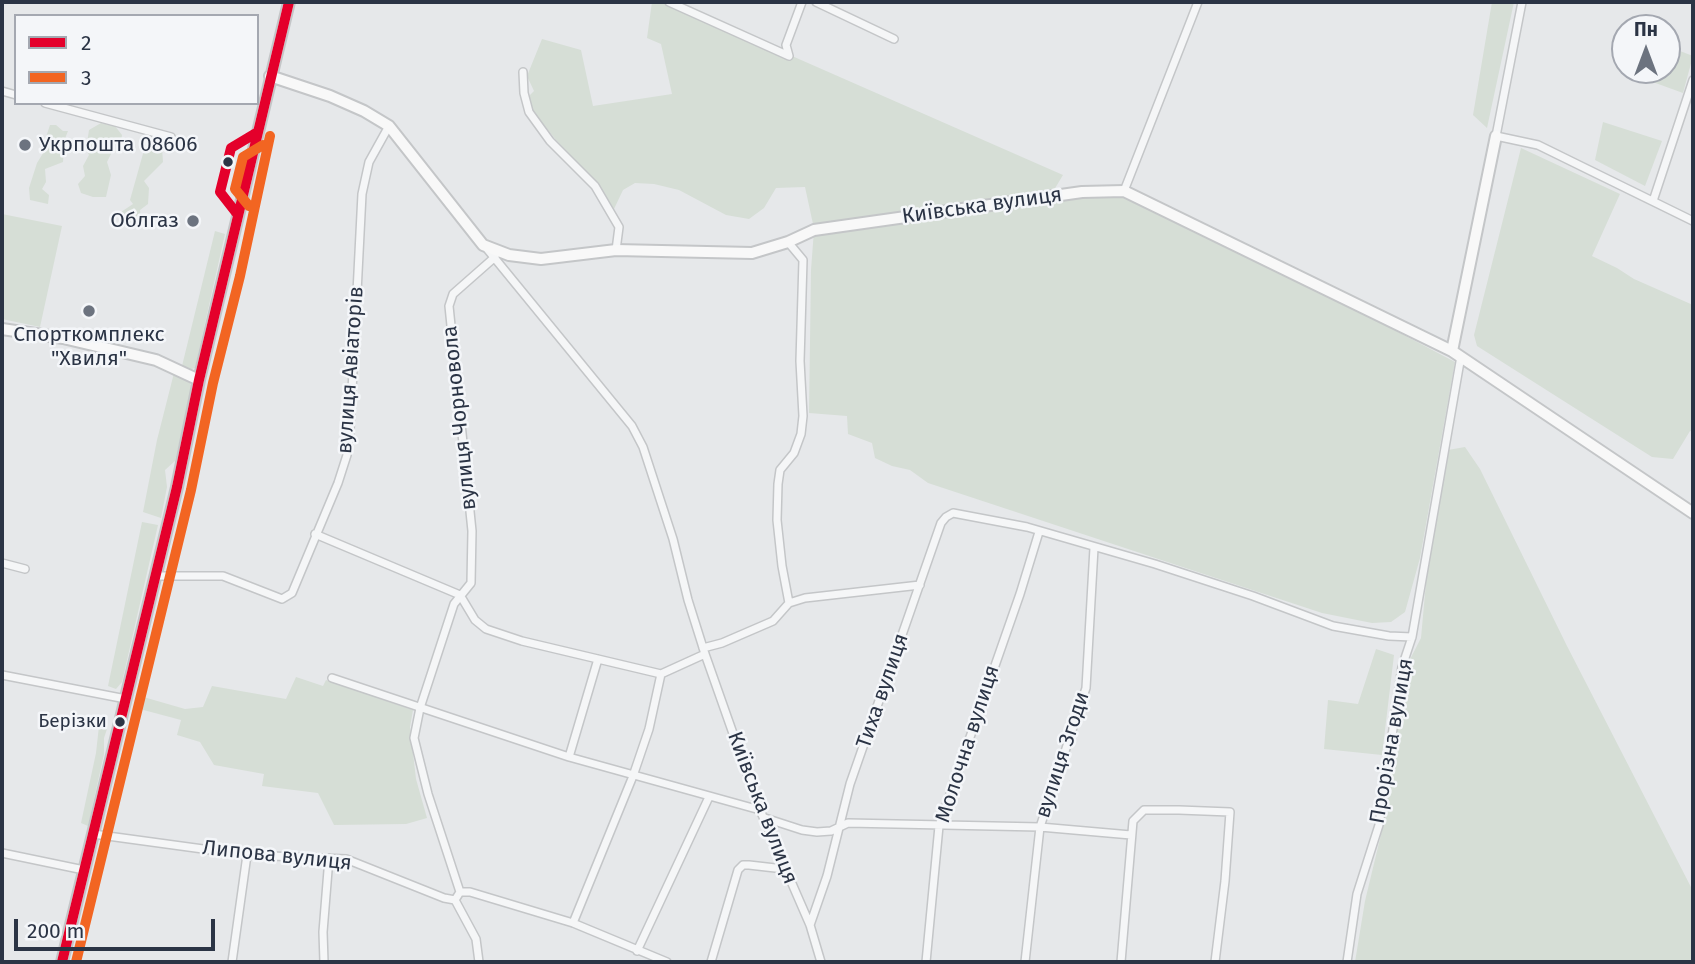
<!DOCTYPE html>
<meta charset="utf-8">
<style>
body{margin:0}
#map{position:relative;width:1695px;height:964px;overflow:hidden;background:#e6e8ea;font-family:"Fira Sans",sans-serif}
canvas{display:block}
.frame{position:absolute;inset:0;border:4px solid #2b3445;pointer-events:none}
.legend{position:absolute;left:14px;top:14px;width:245px;height:91px;box-sizing:border-box;background:#f4f6f9;border:2px solid #a4a8b1;margin:0;padding:9px 12px;list-style:none;font-size:21px;color:#2b3445}
.legend li{display:flex;align-items:center;gap:14px;height:35px}
.legend b{width:35px;border:2px solid #a4a8b1}
.north{position:absolute;left:1611px;top:14px;width:70px;height:70px;box-sizing:border-box;background:#f4f6f9;border:2px solid #a4a8b1;border-radius:50%;rotate:0deg;font-size:19px;font-weight:700;line-height:28px;text-align:center;color:#2b3445}
.north::after{content:'';display:block;margin:auto;width:24px;height:32px;background:#6c737f;clip-path:polygon(50% 0,100% 100%,50% 72%,0 100%)}
.scale{position:absolute;left:14px;top:919px;width:201px;height:32px;box-sizing:border-box;border:4px solid #2b3445;border-top:0;padding-left:9px;font-size:21px;line-height:24px;white-space:nowrap;color:#2b3445;-webkit-text-stroke:5px #f4f6f9;paint-order:stroke}
</style>
<div id="map">
<canvas width="1695" height="964"></canvas>
<div class="frame"></div>
<ul class="legend">
<li><b style="height:9px;background:#e4002b"></b>2</li>
<li><b style="height:9px;background:#f26522"></b>3</li>
</ul>
<div class="north">Пн</div>
<div class="scale">200 m</div>
</div>
<script>
const ctx = document.querySelector('canvas').getContext('2d');
ctx.lineJoin = 'round';
function fillPath(path, color) {
  ctx.fillStyle = color;
  ctx.fill(path, 'evenodd');
}
function poly(rows) {
  const path = new Path2D();
  for (const r of rows) {
    path.moveTo(r[0], r[1]);
    for (let i = 2; i < r.length; i += 2) path.lineTo(r[i], r[i + 1]);
  }
  return path;
}
function stroke(path, color, width, dash) {
  ctx.strokeStyle = color;
  ctx.lineWidth = width;
  ctx.lineCap = dash ? 'butt' : 'round';
  ctx.setLineDash(dash || []);
  ctx.stroke(path);
}
function label(font, color, halo, rows, align = 'center') {
  ctx.font = font + ' "Fira Sans",sans-serif';
  ctx.lineWidth = 5;
  ctx.setLineDash([]);
  ctx.textBaseline = 'middle';
  ctx.strokeStyle = halo;
  ctx.fillStyle = color;
  for (const [text, x, y, turn = 0] of rows) {
    ctx.save();
    ctx.translate(x, y);
    ctx.rotate((+turn || 0) * Math.PI / 180);
    ctx.textAlign = isNaN(turn) ? turn : align;
    if (halo) ctx.strokeText(text, 0, 0);
    ctx.fillText(text, 0, 0);
    ctx.restore();
  }
}
const green = poly([
 [652,2,669,2,1063,175,1054,190,813,224,805,187,776,188,764,208,749,219,726,215,679,190,654,184,635,183,623,190,614,209,599,185,556,140,532,110,529,96,534,91,527,76,542,39,581,50,593,106,672,94,661,44,647,38],
 [1492,2,1514,2,1487,128,1473,115],
 [1667,46,1693,56,1683,93,1617,69,1625,50,1625,70,1667,70],
 [1603,122,1662,141,1645,186,1595,160],
 [101,123,115,126,122,135,121,142,112,144,112,152,107,162,111,175,106,197,93,197,81,193,78,184,85,176,83,166,89,155,86,149,89,130],
 [50,125,56,125,63,131,68,131,64,141,63,162,45,169,46,182,42,189,49,195,48,204,30,200,29,188,37,163,45,150,44,143],
 [148,136,156,137,162,148,163,162,144,181,149,188,148,204,140,210,141,220,134,226,125,221,121,212,133,204,130,200],
 [1521,148,1620,194,1592,256,1617,268,1634,279,1693,305,1693,432,1690,431,1673,459,1652,457,1477,346,1474,335],
 [1124,191,1150,201,1455,362,1420,558,1405,612,1391,622,1372,623,1322,613,928,483,910,470,892,466,875,458,872,443,848,434,847,416,809,413,811,270,814,230],
 [2,214,62,226,40,327,2,319],
 [215,231,225,234,195,368,189,370,182,366],
 [174,373,189,380,192,388,175,461,165,470,167,487,161,518,143,512,157,440],
 [1465,447,1480,469,1567,646,1693,891,1693,962,1355,962,1365,901,1384,822,1406,667,1421,638,1428,561,1448,450],
 [142,522,158,525,122,682,116,689,108,686],
 [1376,649,1394,655,1382,755,1324,749,1328,700,1358,704],
 [296,677,323,686,326,680,413,710,410,727,416,779,427,818,406,824,334,825,318,793,262,786,264,774,214,765,200,742,177,735,181,720,136,708,140,696,185,709,203,707,212,686,286,699],
 [102,724,108,726,104,738,104,754,88,826,81,823,96,753,99,726]
]);
const street = poly([
 [669,2,789,56,786,45,802,2],
 [816,2,894,39],
 [1522,2,1496,136,1538,145,1693,221],
 [523,72,524,93,529,112,550,141,595,186,619,227,616,250],
 [2,91,16,95],
 [45,103,171,137],
 [1124,191,1198,2],
 [1653,201,1693,80],
 [788,242,803,260,800,361,803,416,801,434,794,453,780,470,778,484,777,520,782,566,789,603],
 [488,250,632,426,643,447,673,539,688,600,705,654,760,810,810,925,821,962],
 [315,534,460,595,475,620,486,629,522,641,661,674,705,654],
 [2,563,25,569],
 [156,576,223,576,282,599,292,593,338,483,347,455,350,430,362,194,369,162,389,126],
 [703,648,722,643,773,621,789,603,805,598,920,585],
 [2,675,126,699],
 [332,678,569,757,760,810],
 [569,757,598,659],
 [765,818,802,830,817,832,831,831,848,823,1040,827,1131,835],
 [93,834,247,855,346,859,444,898,455,900],
 [2,853,84,870],
 [460,892,470,892,573,923,667,962],
 [573,923,633,776,649,729,661,674],
 [810,925,827,876,850,784,941,523,946,517,953,513,1027,527,1155,564,1253,596,1333,626,1389,636,1412,637],
 [637,951,709,797],
 [232,962,247,855],
 [324,962,323,932,329,858],
 [479,962,476,939,455,900,460,892,428,794,414,738,420,708,454,604,471,583,472,531,449,306,453,294,495,257],
 [711,962,738,870,743,865,749,865,784,869],
 [926,962,939,826,1020,594,1039,532],
 [1025,962,1040,827,1086,688,1094,548],
 [1121,962,1133,821,1144,810,1179,810,1230,812,1225,881,1215,962],
 [1347,962,1357,894,1379,825,1402,667,1412,637,1461,356]
]);
const secondary = poly([
 [270,76,330,96,364,111,389,126,483,245,509,255,541,259,616,250,752,253,788,242,814,230,1082,192,1124,191,1452,351,1693,513],
 [2,329,63,338,156,360,199,380],
 [1452,351,1496,136],
 [62,962,177,487,199,380,289,2]
]);
const bus1 = poly([
 [238,215,220,192,231,148,256,133],
 [62,962,177,487,199,380,289,2]
]);
const bus2 = poly([
 [249,206,235,189,243,157,263,145],
 [76,962,191,490,213,383,240,276,270,136]
]);
const markers = [
 [25,145,7,"#6c737f"],
 [228,162,6,"#2b3445"],
 [193,221,7,"#6c737f"],
 [89,311,7,"#6c737f"],
 [120,722,6,"#2b3445"]
];
const busNames = [
 ["Берізки",107,722]
];
const poiNames = [
 ["Укрпошта 08606",39,145],
 ["Облгаз",179,221,"right"],
 ["Спорткомплекс",89,335,"center"],
 ["\"Хвиля\"",89,359,"center"]
];
const streetNames = [
 ["Київська вулиця",982,206,-8],
 ["вулиця Авіаторів",351,370,-86],
 ["вулиця Чорновола",460,418,-96],
 ["Тиха вулиця",883,691,-71],
 ["Прорізна вулиця",1392,741,-80],
 ["Молочна вулиця",968,744,-72],
 ["вулиця Згоди",1063,755,-72],
 ["Київська вулиця",762,808,69],
 ["Липова вулиця",277,856,6]
];
fillPath(green, '#d6ded6');
stroke(street, '#c4c6c8', 10);
stroke(secondary, '#c4c6c8', 14);
stroke(street, '#f5f6f7', 7);
stroke(secondary, '#f8f8f8', 10);
stroke(bus1, '#e4002b', 10);
stroke(bus2, '#f26522', 10);
for (const [x, y, r, color] of markers) {
  const dot = new Path2D();
  dot.arc(x, y, r, 0, 2 * Math.PI);
  ctx.fillStyle = color;
  ctx.fill(dot);
  stroke(dot, '#f4f6f9', 2.5);
}
label('19px', '#2b3445', '#f4f6f9', busNames, 'right');
label('21px', '#2b3445', '#f4f6f9', poiNames, 'left');
label('21px', '#2b3445', '#f4f6f9', streetNames);
</script>
